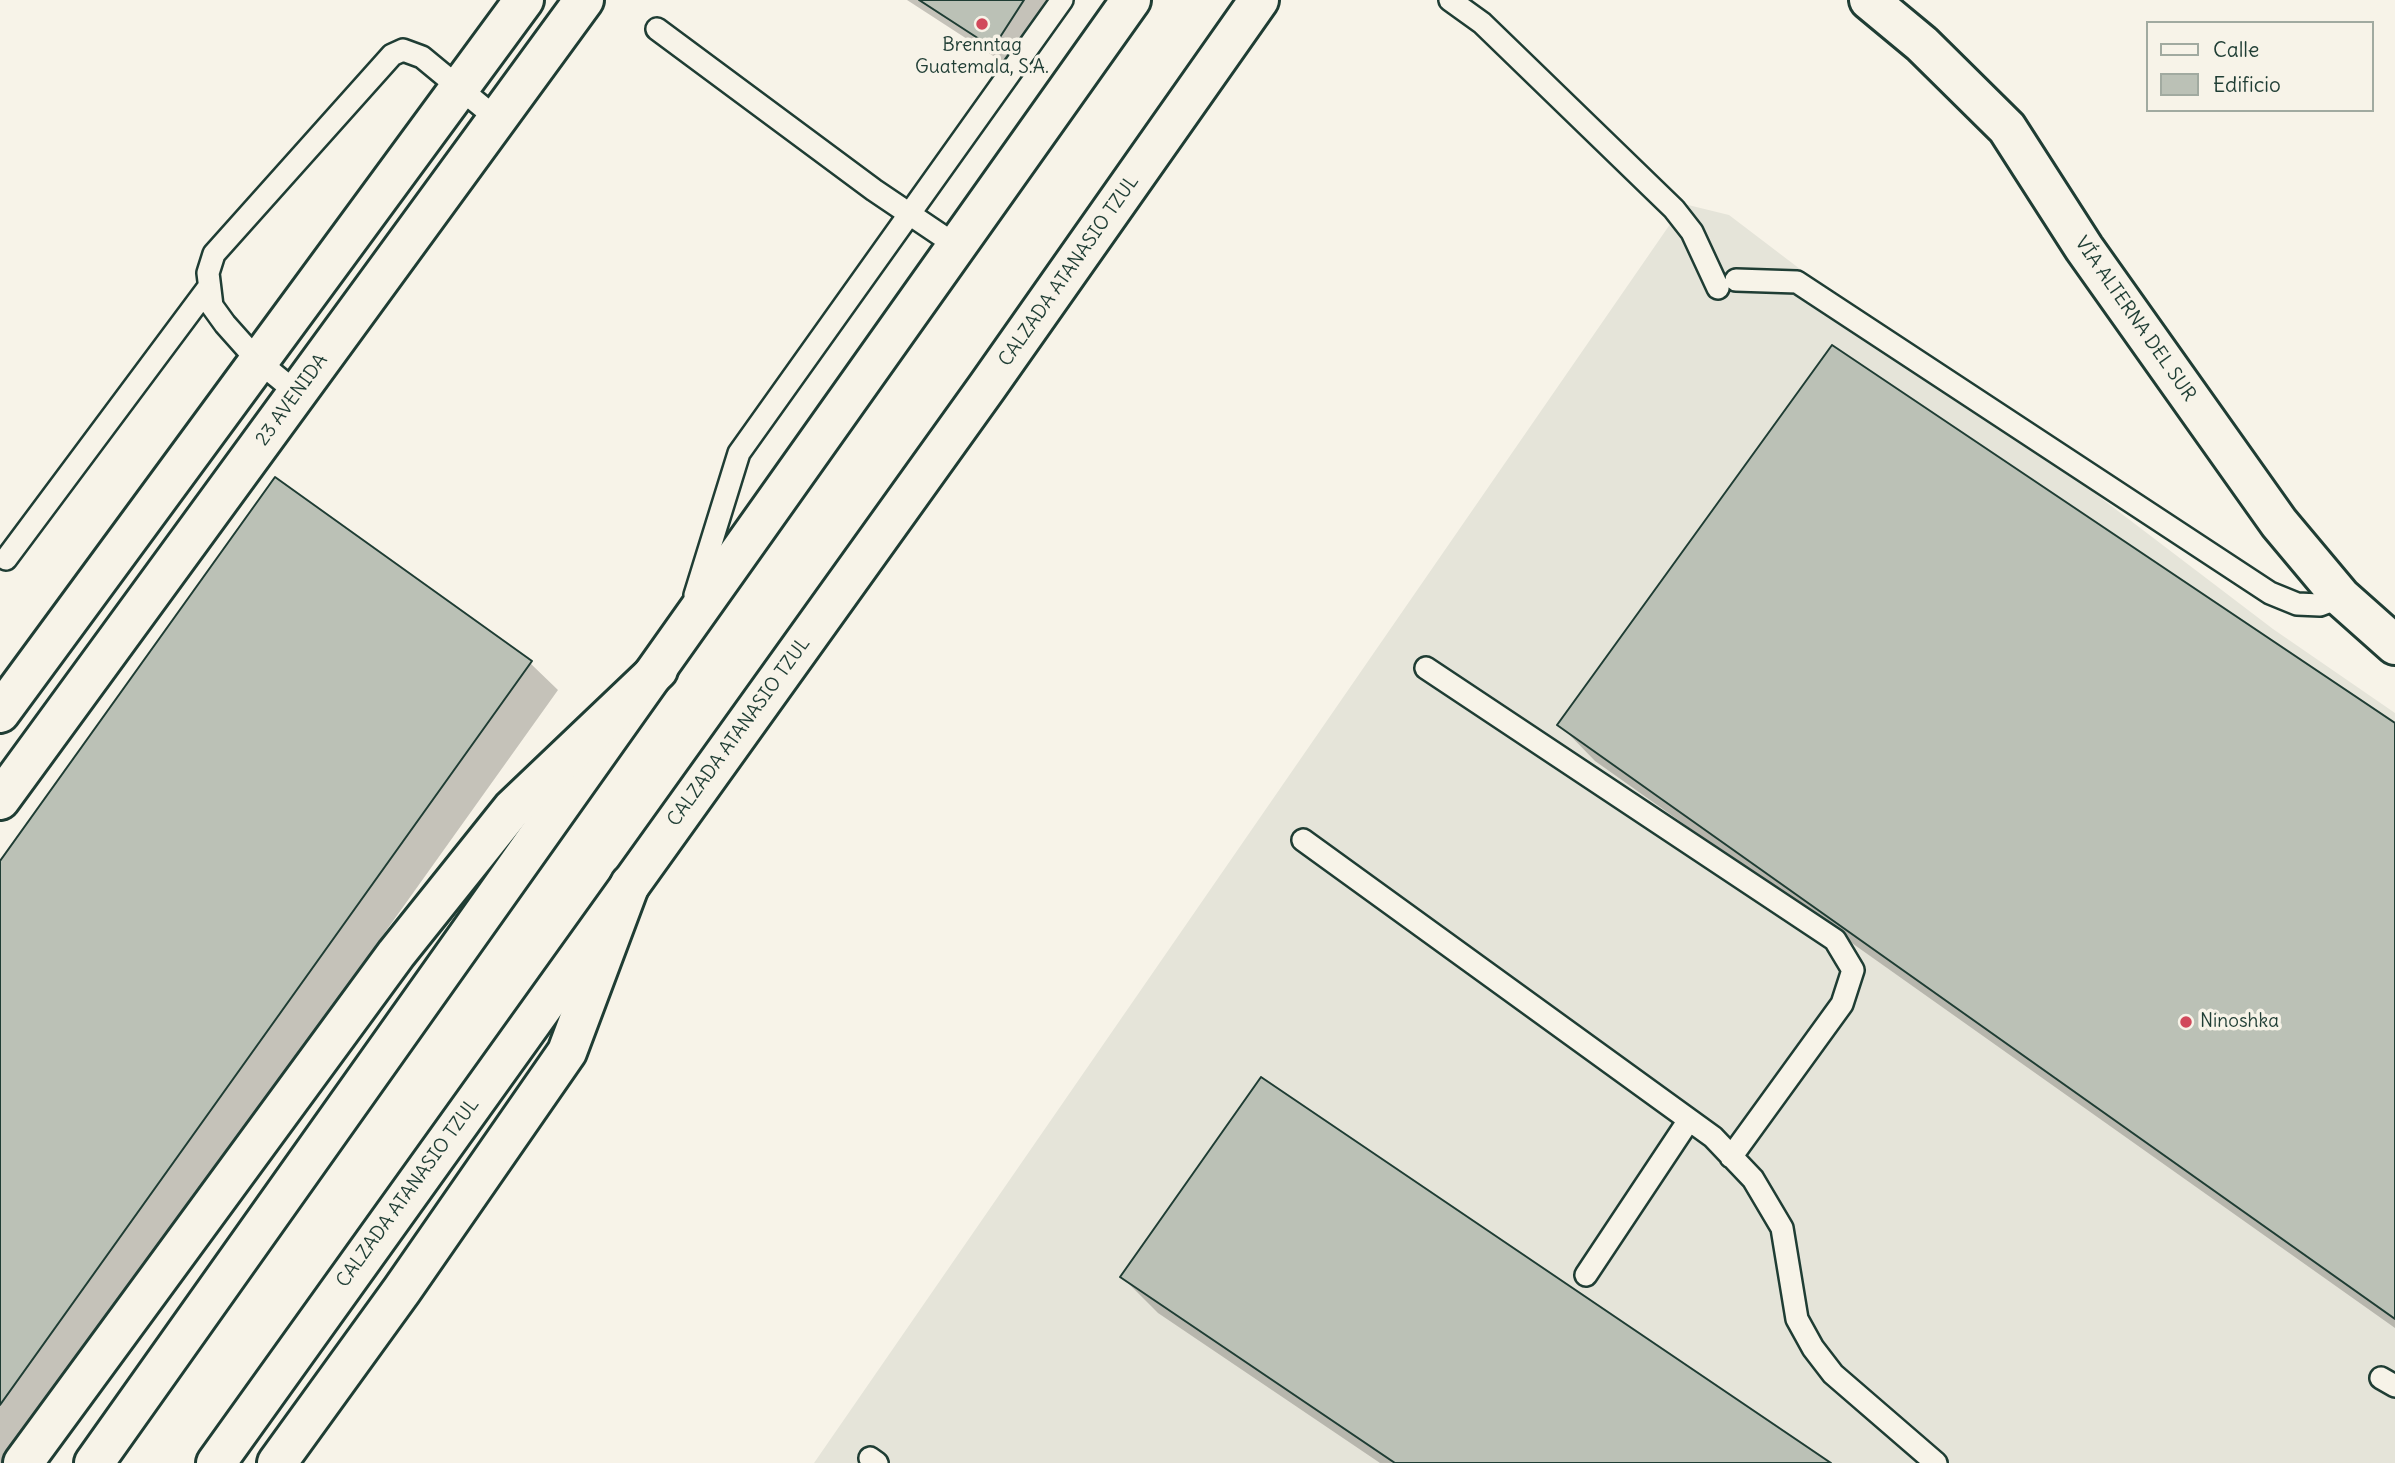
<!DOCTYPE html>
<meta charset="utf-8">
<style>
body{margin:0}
#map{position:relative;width:2395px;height:1463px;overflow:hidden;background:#f7f3e8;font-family:Delius,sans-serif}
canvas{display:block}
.legend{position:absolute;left:2146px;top:21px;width:228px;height:91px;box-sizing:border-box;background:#f7f3e8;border:2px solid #a1aaa0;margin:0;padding:9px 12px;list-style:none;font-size:21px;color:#1f3d34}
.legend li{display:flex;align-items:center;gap:14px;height:35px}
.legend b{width:35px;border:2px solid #a1aaa0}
</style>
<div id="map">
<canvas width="2395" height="1463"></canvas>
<ul class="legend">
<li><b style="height:9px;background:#f7f3e8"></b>Calle</li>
<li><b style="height:19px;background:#bbc1b6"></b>Edificio</li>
</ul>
</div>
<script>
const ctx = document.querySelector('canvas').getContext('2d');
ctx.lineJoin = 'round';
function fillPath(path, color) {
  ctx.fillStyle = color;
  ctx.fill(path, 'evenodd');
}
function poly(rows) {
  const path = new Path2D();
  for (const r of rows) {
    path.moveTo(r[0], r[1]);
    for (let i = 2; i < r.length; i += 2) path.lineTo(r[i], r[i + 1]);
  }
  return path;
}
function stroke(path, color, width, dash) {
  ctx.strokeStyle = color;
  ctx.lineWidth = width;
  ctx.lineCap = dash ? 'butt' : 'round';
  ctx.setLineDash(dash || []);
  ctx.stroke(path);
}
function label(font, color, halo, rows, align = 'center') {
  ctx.font = font + ' Delius,sans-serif';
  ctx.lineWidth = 7;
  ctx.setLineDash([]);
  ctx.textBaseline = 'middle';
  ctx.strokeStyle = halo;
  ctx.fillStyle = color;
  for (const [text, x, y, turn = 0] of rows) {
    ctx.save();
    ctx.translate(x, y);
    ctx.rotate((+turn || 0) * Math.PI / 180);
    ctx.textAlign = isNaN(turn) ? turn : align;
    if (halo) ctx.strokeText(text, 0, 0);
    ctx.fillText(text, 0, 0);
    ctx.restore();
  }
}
const built = poly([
 [1684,204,1729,215,2273,629,2395,713,2395,1463,814,1463]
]);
const shadow = poly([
 [907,0,1069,0,1021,74],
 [530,663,558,690,6,1463,0,1463,0,864],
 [1560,725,2395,725,2395,1328,1595,761],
 [1122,1277,1828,1463,1380,1463,1158,1313]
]);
const building = poly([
 [919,0,1024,0,993,48,919,0],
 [1832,345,2395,723,2395,1319,1557,725,1832,345],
 [275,477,532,661,0,1405,0,861,275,477],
 [1261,1077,1831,1463,1395,1463,1120,1277,1261,1077]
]);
const service = poly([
 [1450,0,1482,23,1674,209,1692,232,1718,288],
 [657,29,874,190,957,246],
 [1736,280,1797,282,2270,593,2297,604,2320,605,2341,597],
 [297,393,258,361,225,324,212,306,208,273,214,254,392,55,403,50,422,57,497,119],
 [6,559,208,288],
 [695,595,739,453,1062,0],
 [1426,668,1835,940,1853,970,1842,1004,1731,1157],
 [1303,840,1713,1137,1753,1179,1782,1228,1797,1319,1813,1348,1833,1374,1936,1463],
 [1586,1275,1689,1120],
 [2381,1378,2395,1386],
 [870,1458,877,1463]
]);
const minor = poly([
 [0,713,524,0],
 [0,800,584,0]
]);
const primary = poly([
 [94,1463,1131,0],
 [216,1463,987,387,1259,0]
]);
const trunk = poly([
 [1869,0,1922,44,2007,128,2084,248,2279,523,2341,597,2395,645],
 [23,1463,396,954,512,809,658,670],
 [277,1463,402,1290,567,1052,630,884]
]);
const markers = [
 [982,24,7,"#d1495b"],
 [2186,1022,7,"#d1495b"]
];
const poiNames = [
 ["Brenntag",982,46],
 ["Guatemala, S.A.",982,68],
 ["Ninoshka",2200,1022,"left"]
];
const streetNames = [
 ["CALZADA ATANASIO TZUL",1069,271,-55],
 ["VÍA ALTERNA DEL SUR",2135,319,55],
 ["23 AVENIDA",292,400,-54],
 ["CALZADA ATANASIO TZUL",739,732,-54],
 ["CALZADA ATANASIO TZUL",408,1193,-54]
];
fillPath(built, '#e5e4d9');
fillPath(shadow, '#0003');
fillPath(building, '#bbc1b6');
stroke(building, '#1f3d34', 2);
stroke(service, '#1f3d34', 26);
stroke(minor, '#1f3d34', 44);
stroke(primary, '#1f3d34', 44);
stroke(trunk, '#1f3d34', 44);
stroke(service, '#f7f3e8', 21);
stroke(minor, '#f7f3e8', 38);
stroke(primary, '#f7f3e8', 38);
stroke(trunk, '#f7f3e8', 38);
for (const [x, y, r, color] of markers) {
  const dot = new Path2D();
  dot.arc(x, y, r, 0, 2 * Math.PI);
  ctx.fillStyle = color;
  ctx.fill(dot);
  stroke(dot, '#f7f3e8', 2.5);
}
label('19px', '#1f3d34', '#f7f3e8', poiNames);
label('19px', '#1f3d34', '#f7f3e8', streetNames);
</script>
